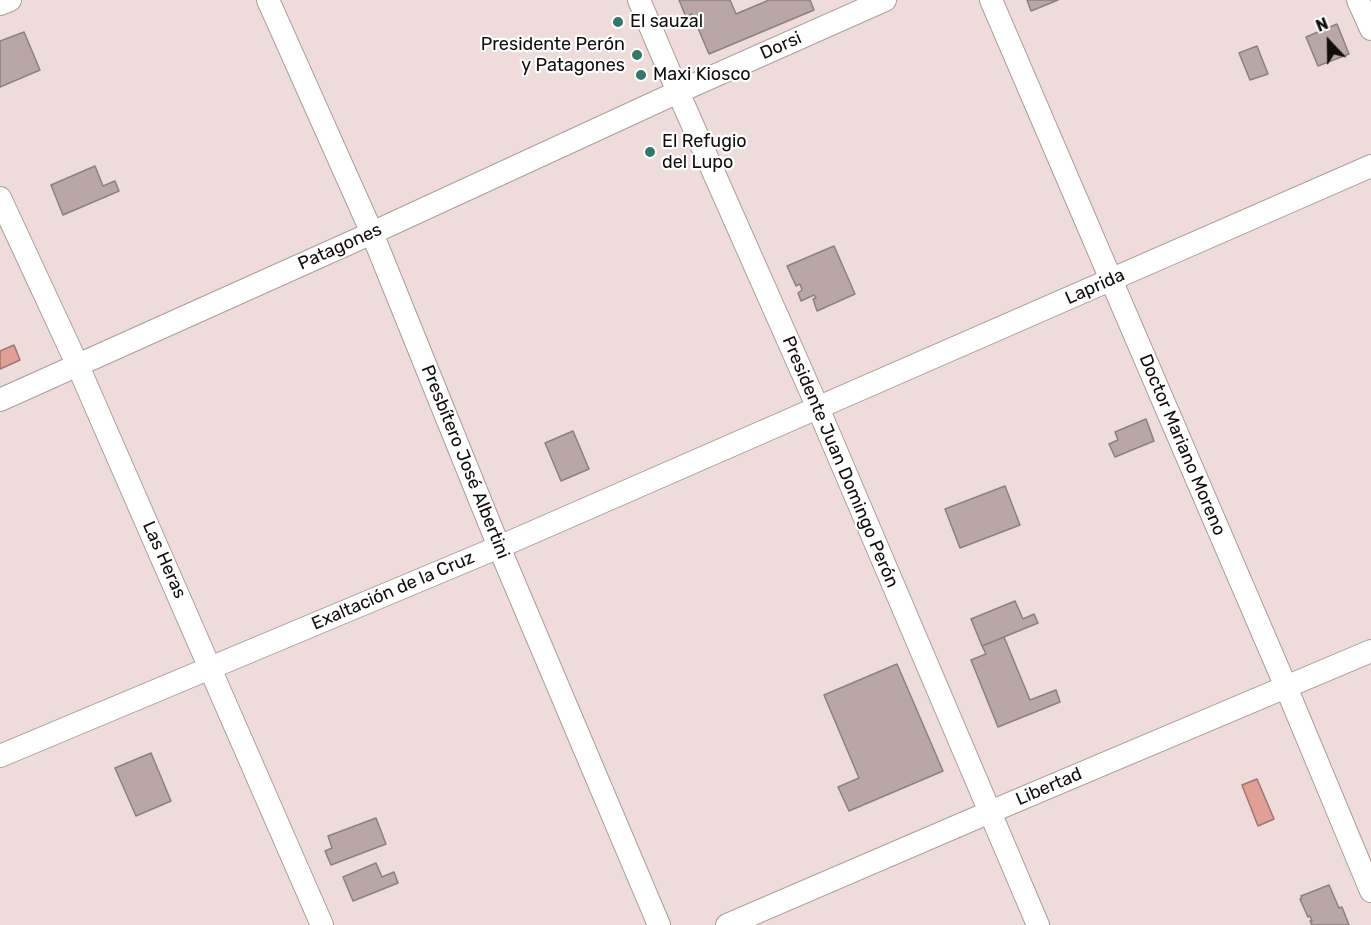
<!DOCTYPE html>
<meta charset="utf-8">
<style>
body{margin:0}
#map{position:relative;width:1371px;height:925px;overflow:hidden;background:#eddcd9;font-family:Rubik,sans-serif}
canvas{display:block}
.north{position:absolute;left:1299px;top:12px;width:60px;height:60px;-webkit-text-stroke:4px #fff;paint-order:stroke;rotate:338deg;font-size:16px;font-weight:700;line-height:24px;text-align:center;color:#120d0c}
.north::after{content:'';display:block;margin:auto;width:21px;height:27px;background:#120d0c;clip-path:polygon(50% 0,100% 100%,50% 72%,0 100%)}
</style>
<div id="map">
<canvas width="1371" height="925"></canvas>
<div class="north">N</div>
</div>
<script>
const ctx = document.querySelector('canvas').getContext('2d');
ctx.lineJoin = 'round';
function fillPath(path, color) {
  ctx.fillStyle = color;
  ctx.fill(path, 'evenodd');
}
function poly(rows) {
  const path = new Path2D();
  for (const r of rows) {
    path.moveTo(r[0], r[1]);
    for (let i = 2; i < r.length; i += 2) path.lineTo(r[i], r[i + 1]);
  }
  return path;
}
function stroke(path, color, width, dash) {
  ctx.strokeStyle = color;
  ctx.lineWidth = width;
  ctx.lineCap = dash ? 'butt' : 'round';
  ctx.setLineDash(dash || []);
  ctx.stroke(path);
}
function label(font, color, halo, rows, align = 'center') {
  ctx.font = font + ' Rubik,sans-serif';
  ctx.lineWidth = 4.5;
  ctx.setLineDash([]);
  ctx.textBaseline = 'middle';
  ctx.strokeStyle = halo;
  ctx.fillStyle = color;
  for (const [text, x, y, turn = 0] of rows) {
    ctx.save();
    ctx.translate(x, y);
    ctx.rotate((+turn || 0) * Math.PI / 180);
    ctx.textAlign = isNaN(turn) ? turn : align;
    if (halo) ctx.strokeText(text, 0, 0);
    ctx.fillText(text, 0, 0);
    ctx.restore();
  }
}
const water = poly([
 [14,345,20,360,0,369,0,351,14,345],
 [1257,779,1274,819,1258,826,1242,785,1257,779]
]);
const building = poly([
 [679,0,730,0,736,14,769,0,810,0,814,10,709,54,692,14,686,17,679,0],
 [1027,0,1058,0,1031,11,1027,0],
 [1337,24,1349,54,1318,66,1306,37,1337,24],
 [24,32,40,70,0,87,0,41,24,32],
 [1257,46,1268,74,1250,80,1239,53,1257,46],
 [95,166,103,186,115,181,119,191,63,215,51,185,95,166],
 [834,246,855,294,817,311,813,299,816,298,814,295,801,301,798,293,802,290,800,284,796,286,787,266,834,246],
 [1146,419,1154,441,1115,457,1109,444,1118,440,1115,432,1146,419],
 [573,431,589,469,561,481,545,443,573,431],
 [1005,486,1020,525,960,548,945,509,1005,486],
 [1015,601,1023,619,1034,614,1038,623,982,646,971,619,1015,601],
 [1004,637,1030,700,1056,690,1060,702,998,727,971,660,986,654,982,646,1004,637],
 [897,664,943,771,849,811,838,787,859,778,824,695,897,664],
 [151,753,171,801,136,816,115,768,151,753],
 [376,818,386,844,331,865,325,851,332,848,328,836,376,818],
 [376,863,382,877,394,872,398,883,353,901,343,877,376,863],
 [1329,885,1339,908,1342,907,1349,925,1312,925,1310,921,1312,921,1310,916,1308,917,1300,899,1302,898,1301,896,1329,885]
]);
const minor = poly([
 [268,0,372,233,499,547,659,925],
 [639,0,678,92,818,408,1038,925],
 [991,0,1286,687,1371,891],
 [1358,0,1371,29],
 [0,4,10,0],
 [0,198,78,366,322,925],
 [0,400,372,233,678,92,885,0],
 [0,756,499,547,1371,166],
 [727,925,990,812,1371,651]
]);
const markers = [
 [618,22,6,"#357768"],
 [637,55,6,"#357768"],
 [641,75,6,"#357768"],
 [650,152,6,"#357768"]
];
const poiNames = [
 ["El sauzal",630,22],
 ["Presidente Perón",625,45,"right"],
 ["y Patagones",625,66,"right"],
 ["Maxi Kiosco",653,75],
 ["El Refugio",662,142],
 ["del Lupo",662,163]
];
const streetNames = [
 ["Dorsi",781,46,-24],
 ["Patagones",340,247,-24],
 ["Laprida",1095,287,-24],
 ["Doctor Mariano Moreno",1182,445,67],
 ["Presbítero José Albertini",465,462,68],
 ["Presidente Juan Domingo Perón",840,462,67],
 ["Las Heras",164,560,66],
 ["Exaltación de la Cruz",393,591,-23],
 ["Libertad",1049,787,-23]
];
fillPath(water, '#e0a098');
stroke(water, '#a2746e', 1.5);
fillPath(building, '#b8a7a5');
stroke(building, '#8f807d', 1.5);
stroke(minor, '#ae9d9b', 24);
stroke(minor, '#fff', 22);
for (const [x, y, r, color] of markers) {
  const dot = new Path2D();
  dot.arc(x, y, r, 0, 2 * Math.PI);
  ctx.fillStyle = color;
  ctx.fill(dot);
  stroke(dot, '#fff', 2);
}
label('18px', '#120d0c', '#fff', poiNames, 'left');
label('18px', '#120d0c', '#fff', streetNames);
</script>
